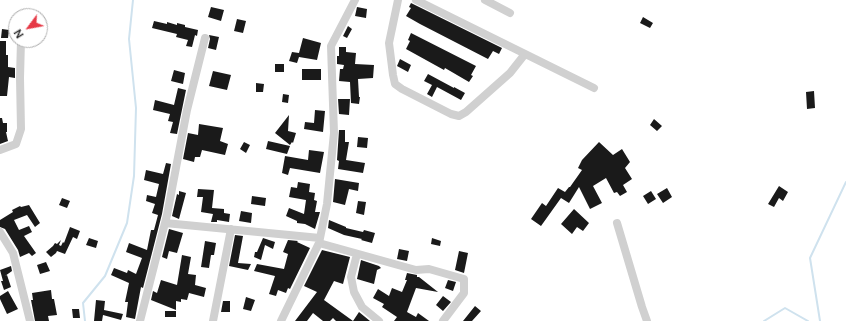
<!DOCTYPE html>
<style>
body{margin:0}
#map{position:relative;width:846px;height:321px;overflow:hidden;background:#fff;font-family:"DM Sans",sans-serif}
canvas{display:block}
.north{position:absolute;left:8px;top:8px;width:40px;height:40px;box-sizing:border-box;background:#fff;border:1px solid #adadad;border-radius:50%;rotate:238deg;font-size:11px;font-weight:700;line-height:16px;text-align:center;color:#333}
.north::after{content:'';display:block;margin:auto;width:14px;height:18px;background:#e63946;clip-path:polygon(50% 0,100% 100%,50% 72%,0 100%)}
</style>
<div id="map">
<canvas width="846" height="321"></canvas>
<div class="north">N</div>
</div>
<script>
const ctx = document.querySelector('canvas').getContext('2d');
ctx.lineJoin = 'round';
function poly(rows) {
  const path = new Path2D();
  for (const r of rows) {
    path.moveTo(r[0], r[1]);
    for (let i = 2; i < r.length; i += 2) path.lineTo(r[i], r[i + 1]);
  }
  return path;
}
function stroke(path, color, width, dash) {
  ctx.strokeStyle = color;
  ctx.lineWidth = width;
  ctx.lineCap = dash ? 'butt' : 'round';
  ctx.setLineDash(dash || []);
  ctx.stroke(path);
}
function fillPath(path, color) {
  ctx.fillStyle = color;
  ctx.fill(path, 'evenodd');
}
const stream = poly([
 [85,321,83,303,105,276,127,223,134,176,136,108,129,39,133,0],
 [764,321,785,308,808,321],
 [820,321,810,258,846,182]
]);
const building = poly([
 [411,3,502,48,499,54,493,51,488,59,420,24,406,16,411,8,409,7],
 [211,7,224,10,221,21,208,17],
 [357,7,367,9,366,18,355,16],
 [643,17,653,23,650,28,640,23],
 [237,19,246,21,243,33,234,31],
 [154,21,167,24,167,22,177,25,177,23,185,25,185,27,198,30,197,36,195,35,192,47,186,46,188,40,176,37,177,34,152,28],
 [348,26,352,29,347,38,343,36],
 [2,29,9,30,8,38,1,38],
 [411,33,476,66,471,75,473,76,469,82,445,68,444,70,406,49,410,41,408,40],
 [209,35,219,37,216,50,208,48,210,39],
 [303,38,321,43,317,60,299,57,297,63,289,61,292,52,299,53],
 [0,41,6,41,6,55,8,55,8,67,15,68,15,78,9,77,7,96,0,96],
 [339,47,346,47,346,52,356,53,355,64,374,65,373,78,358,79,359,97,360,97,359,104,351,103,350,82,339,81,340,69,343,69,344,65,337,64,337,56,339,56],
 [400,59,411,65,408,72,397,66],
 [275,64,284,64,284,72,275,72],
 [302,69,321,69,321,80,302,80],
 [174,70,185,73,183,84,171,81],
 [213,71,231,75,227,90,209,86],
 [428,74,454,88,454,87,465,93,461,100,437,87,432,97,427,94,432,85,424,81],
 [256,83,264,84,263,92,256,92],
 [178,88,186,90,177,134,170,133,173,122,168,121,170,114,153,110,155,100,174,105],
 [814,91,815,108,807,109,806,92],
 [283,94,289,95,288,103,282,102],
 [338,99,350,99,349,115,339,114],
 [315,110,325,111,323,132,304,129,305,122,314,123],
 [289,115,288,131,296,133,293,143,292,142,290,145,275,133],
 [0,118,2,118,3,123,7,123,7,132,6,132,8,141,0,144],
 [654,119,662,126,657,131,650,125],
 [199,124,223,128,220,141,228,144,225,155,202,150,200,157,195,157,194,162,183,159,188,133,198,135],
 [339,130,345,130,345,142,349,142,346,160,365,163,363,173,338,169,339,161,337,160],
 [358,137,368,138,367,148,357,147],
 [268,141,290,146,287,154,266,149],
 [244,142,250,145,246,153,240,149],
 [599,142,613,155,622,149,630,162,625,168,632,179,623,185,627,192,620,196,617,192,614,193,606,178,593,186,602,203,590,209,579,187,569,203,561,198,541,226,531,219,542,203,546,206,558,188,565,192,569,187,570,187,582,170,578,168,582,160],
 [309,150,324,152,320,173,290,168,288,175,282,173,285,156,308,160],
 [166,163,171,164,162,214,143,288,141,287,135,319,126,317,128,302,125,302,129,283,111,275,114,268,127,273,128,270,136,274,142,258,126,252,129,243,147,250,151,230,154,230,158,215,152,213,155,204,146,201,147,195,156,197,159,184,144,180,146,170,163,174],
 [335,179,359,183,358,191,349,189,345,205,333,202],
 [298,182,310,184,309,192,315,193,314,200,317,201,315,212,320,212,315,229,305,224,297,223,297,221,286,216,289,208,304,214,306,200,289,197,291,187,297,188],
 [779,186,788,192,783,201,779,198,774,207,768,204],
 [667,188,672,197,663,203,657,194],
 [198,189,214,190,212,208,224,209,224,213,230,214,229,222,217,220,217,222,211,222,213,214,201,212,203,197,197,197],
 [179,191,186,193,179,219,172,216,177,194,179,195],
 [651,191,656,199,648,204,643,196],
 [252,196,266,198,265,206,251,204],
 [62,198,70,201,67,208,59,205],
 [358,201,366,202,364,215,356,213],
 [29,205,40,223,35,227,27,215,14,220,19,230,29,226,32,232,24,236,36,253,32,256,29,253,20,257,18,250,5,229,0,227,0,220,13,212,12,210,20,206,21,207],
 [574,209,589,223,583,231,577,227,572,234,561,224],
 [241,211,252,213,251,223,239,221],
 [329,220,346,227,346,228,363,232,364,230,375,233,372,243,361,240,362,239,344,235,328,228],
 [70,227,80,231,77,239,73,237,65,254,57,251,56,253,51,257,46,252,53,246,55,243,57,244,61,240,59,245,61,246,63,242,64,243],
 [169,229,183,233,177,253,169,251,167,259,162,257],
 [235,235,243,236,238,263,251,264,248,270,229,266],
 [89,238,98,241,96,248,86,245],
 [263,238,275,242,273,249,265,245,261,260,254,257,255,252,257,252],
 [432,238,441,241,440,246,431,244],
 [288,240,298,241,297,242,310,248,290,289,288,288,286,293,278,290,276,296,269,294,275,276,254,271,257,264,284,269,288,254,283,252],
 [205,241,216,243,214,255,211,255,209,268,201,267],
 [399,249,409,251,407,261,397,259],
 [322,250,350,257,343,284,334,281,324,300,353,321,359,312,370,321,336,321,333,318,330,321,323,321,313,313,307,321,295,321,317,292,304,286],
 [459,251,468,253,464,273,455,270],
 [182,255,191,257,188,274,196,275,195,285,206,288,204,297,189,293,187,300,181,299,181,302,176,301,176,310,151,300,153,291,157,293,161,280,177,285],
 [361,260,379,266,381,268,377,270,374,284,357,279],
 [46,262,50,271,40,274,37,265],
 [11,266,12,271,5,276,7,275,11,287,4,290,1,281,3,281,0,270],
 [407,273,417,275,417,277,419,277,438,292,416,288,407,312,416,317,418,313,429,321,394,321,397,317,382,307,384,304,373,298,378,289,389,296,392,288,402,292,407,280,405,280],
 [448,280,456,282,453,291,445,288],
 [51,290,52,299,54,299,57,315,48,316,49,321,35,321,31,300,33,300,32,293],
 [8,291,18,309,7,314,0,299,0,296],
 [443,296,451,302,443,311,436,305],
 [246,297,255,300,251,311,243,309],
 [96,300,105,301,104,310,123,314,121,320,103,315,102,321,94,321],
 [223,301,230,301,230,312,221,312],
 [475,306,481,311,472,321,463,321],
 [72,309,79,309,80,318,73,318],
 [165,311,176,311,176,317,165,317]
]);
const minor = poly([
 [398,0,389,43,393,75,395,84,402,89,451,114,459,116,466,112,510,73,525,54],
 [416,0,594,88],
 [485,0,510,13],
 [0,150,16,144,21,129,20,78,21,40],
 [165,223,320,238],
 [617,223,642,307,647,321],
 [0,232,13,253,30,321],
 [319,243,416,270,429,269,464,279,464,293,443,321],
 [357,254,351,277,354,292,362,307,379,321],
 [140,321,167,215,187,110,205,38],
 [213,321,231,229],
 [281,321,319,243,327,204,334,133,331,46,355,0]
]);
stroke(stream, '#cfe2ee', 2);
fillPath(building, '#1a1a1a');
stroke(minor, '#d0d0d0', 8);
</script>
